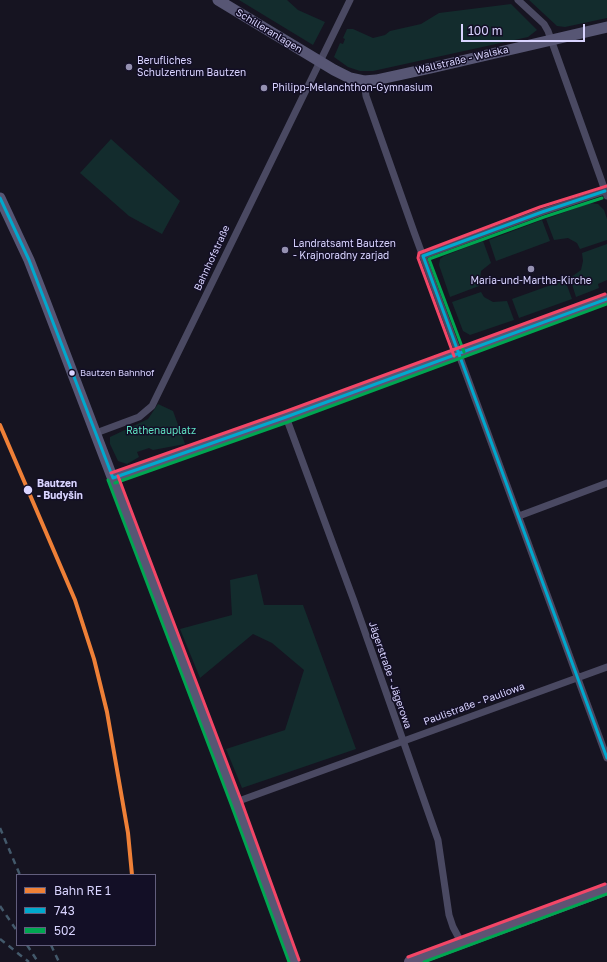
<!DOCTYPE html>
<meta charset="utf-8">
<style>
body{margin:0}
#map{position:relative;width:607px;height:962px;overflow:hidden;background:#161421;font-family:"Golos Text",sans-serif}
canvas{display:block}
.legend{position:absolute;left:16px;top:874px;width:140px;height:72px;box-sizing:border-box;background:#130f26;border:1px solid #625e7d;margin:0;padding:5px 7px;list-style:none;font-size:12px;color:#d9d4ff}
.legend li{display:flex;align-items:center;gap:8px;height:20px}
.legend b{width:20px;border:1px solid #625e7d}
.scale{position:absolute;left:461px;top:24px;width:124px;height:18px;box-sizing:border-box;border:2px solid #d9d4ff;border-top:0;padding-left:5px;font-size:12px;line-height:14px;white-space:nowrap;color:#d9d4ff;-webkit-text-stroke:3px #130f26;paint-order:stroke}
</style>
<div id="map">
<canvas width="607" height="962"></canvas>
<ul class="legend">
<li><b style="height:5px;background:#ef8037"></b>Bahn RE 1</li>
<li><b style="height:5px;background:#00a9ce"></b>743</li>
<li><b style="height:5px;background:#00a651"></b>502</li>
</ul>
<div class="scale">100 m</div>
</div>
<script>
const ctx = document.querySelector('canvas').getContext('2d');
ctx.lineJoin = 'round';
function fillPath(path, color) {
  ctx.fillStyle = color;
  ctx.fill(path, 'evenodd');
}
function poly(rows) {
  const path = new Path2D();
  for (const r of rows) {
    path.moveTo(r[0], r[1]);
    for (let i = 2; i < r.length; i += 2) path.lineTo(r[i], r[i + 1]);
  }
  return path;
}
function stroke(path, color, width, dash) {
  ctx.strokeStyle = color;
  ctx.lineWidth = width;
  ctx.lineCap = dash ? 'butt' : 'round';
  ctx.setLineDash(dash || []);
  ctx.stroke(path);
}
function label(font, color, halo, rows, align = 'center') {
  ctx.font = font + ' "Golos Text",sans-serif';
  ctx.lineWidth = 3;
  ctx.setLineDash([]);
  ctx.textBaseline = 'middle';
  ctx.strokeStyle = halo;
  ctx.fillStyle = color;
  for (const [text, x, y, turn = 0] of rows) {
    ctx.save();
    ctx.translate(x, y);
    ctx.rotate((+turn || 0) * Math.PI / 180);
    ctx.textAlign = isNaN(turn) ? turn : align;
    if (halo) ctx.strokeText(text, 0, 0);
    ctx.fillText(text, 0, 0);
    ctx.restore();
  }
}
const green = poly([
 [239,0,287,0,298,10,325,22,313,45],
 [529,0,607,0,607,18,565,27,557,26],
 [511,4,537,30,528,37,373,71,360,71,348,67,334,57,340,43,343,44,345,39,343,38,347,29,353,29,373,38,385,35,390,31,421,24,439,13],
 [111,139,180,201,162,234,129,216,80,173],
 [590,203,598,204,604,210,607,219,607,240,580,249,577,243,568,238,554,240,546,219],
 [542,220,550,241,496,261,489,240],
 [483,241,491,263,481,271,479,286,450,297,439,265,440,259,444,256],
 [607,244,607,280,598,284,599,288,576,297,570,278,581,270,583,261,582,253],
 [565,280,572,299,519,318,512,299],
 [481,292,484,297,493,302,507,301,514,320,470,335,463,331,452,302],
 [158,404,173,411,185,444,153,450,149,448,137,452,139,457,127,464,118,461,110,444,110,437,148,419],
 [257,574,264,605,303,605,356,749,242,788,226,749,285,730,304,670,272,643,253,634,200,678,180,629,232,615,230,580]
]);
const street = poly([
 [518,0,544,24,548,31,607,196],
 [364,81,366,96,414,232,607,758],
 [423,256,542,212,605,191],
 [286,417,354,601,438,840,449,915,453,927,461,942],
 [96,433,139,417,152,406,350,0],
 [519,516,607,483],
 [236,802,607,667]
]);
const secondary = poly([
 [218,0,334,70,350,78,364,81,376,80,431,68,607,27],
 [0,198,29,260,45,301,236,802,294,962],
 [113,478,286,417,607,299]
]);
const primary = poly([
 [410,962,607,889]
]);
const rail = poly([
 [0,828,20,875],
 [0,906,17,931],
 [0,939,29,962],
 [27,945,38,962],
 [51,945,59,962]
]);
const bus1 = poly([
 [0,198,29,260,113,478],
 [423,256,607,758],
 [423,256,542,212,605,191],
 [113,478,286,417,607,299]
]);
const bus2 = poly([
 [464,352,429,259,544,217,602,198],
 [108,480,231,804,289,962],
 [115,483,288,422,607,304],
 [424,962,607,894]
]);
const bus3 = poly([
 [454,356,418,258,419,253,540,207,607,186],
 [111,473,284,412,605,294],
 [118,476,241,800,299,960],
 [408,957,605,884]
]);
const rail1 = poly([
 [0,425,75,600,94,659,107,712,128,833,132,875]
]);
const markers = [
 [129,67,4,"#9591b1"],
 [264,88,4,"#9591b1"],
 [285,250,4,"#9591b1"],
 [531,269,4,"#9591b1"],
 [72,373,3.5,"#d9d4ff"],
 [28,490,5,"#d9d4ff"]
];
const busNames = [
 ["Bautzen Bahnhof",80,373]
];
const streetNames = [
 ["Schilleranlagen",269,31,31],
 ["Wallstraße - Walska",462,60,-13],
 ["Bahnhofstraße",212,258,-65],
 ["Jägerstraße - Jägerowa",390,675,71],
 ["Paulistraße - Pauliowa",474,704,-20]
];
const poiNames = [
 ["Berufliches",137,61],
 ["Schulzentrum Bautzen",137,73],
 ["Philipp-Melanchthon-Gymnasium",272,88],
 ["Landratsamt Bautzen",293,244],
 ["- Krajnoradny zarjad",293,256],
 ["Maria-und-Martha-Kirche",531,281,"center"]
];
const parkNames = [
 ["Rathenauplatz",161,431]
];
const stopNames = [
 ["Bautzen",37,484],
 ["- Budyšin",37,496]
];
fillPath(green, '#132c2d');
stroke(street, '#4a4962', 7);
stroke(secondary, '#575674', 11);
stroke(primary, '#5e5373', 12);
stroke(rail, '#43596b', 2.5, [6, 5]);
stroke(bus1, '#00a9ce', 3);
stroke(bus2, '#00a651', 3);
stroke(bus3, '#f34667', 3);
stroke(rail1, '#ef8037', 4);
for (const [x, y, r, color] of markers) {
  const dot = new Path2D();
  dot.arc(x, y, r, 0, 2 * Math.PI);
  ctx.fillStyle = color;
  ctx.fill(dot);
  stroke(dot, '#130f26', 1.5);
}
label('9px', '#d9d4ff', '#130f26', busNames, 'left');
label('10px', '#d9d4ff', '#130f26', streetNames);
label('10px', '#d9d4ff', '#130f26', poiNames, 'left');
label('10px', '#5fe0c0', '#130f26', parkNames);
label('bold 10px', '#d9d4ff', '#130f26', stopNames, 'left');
</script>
